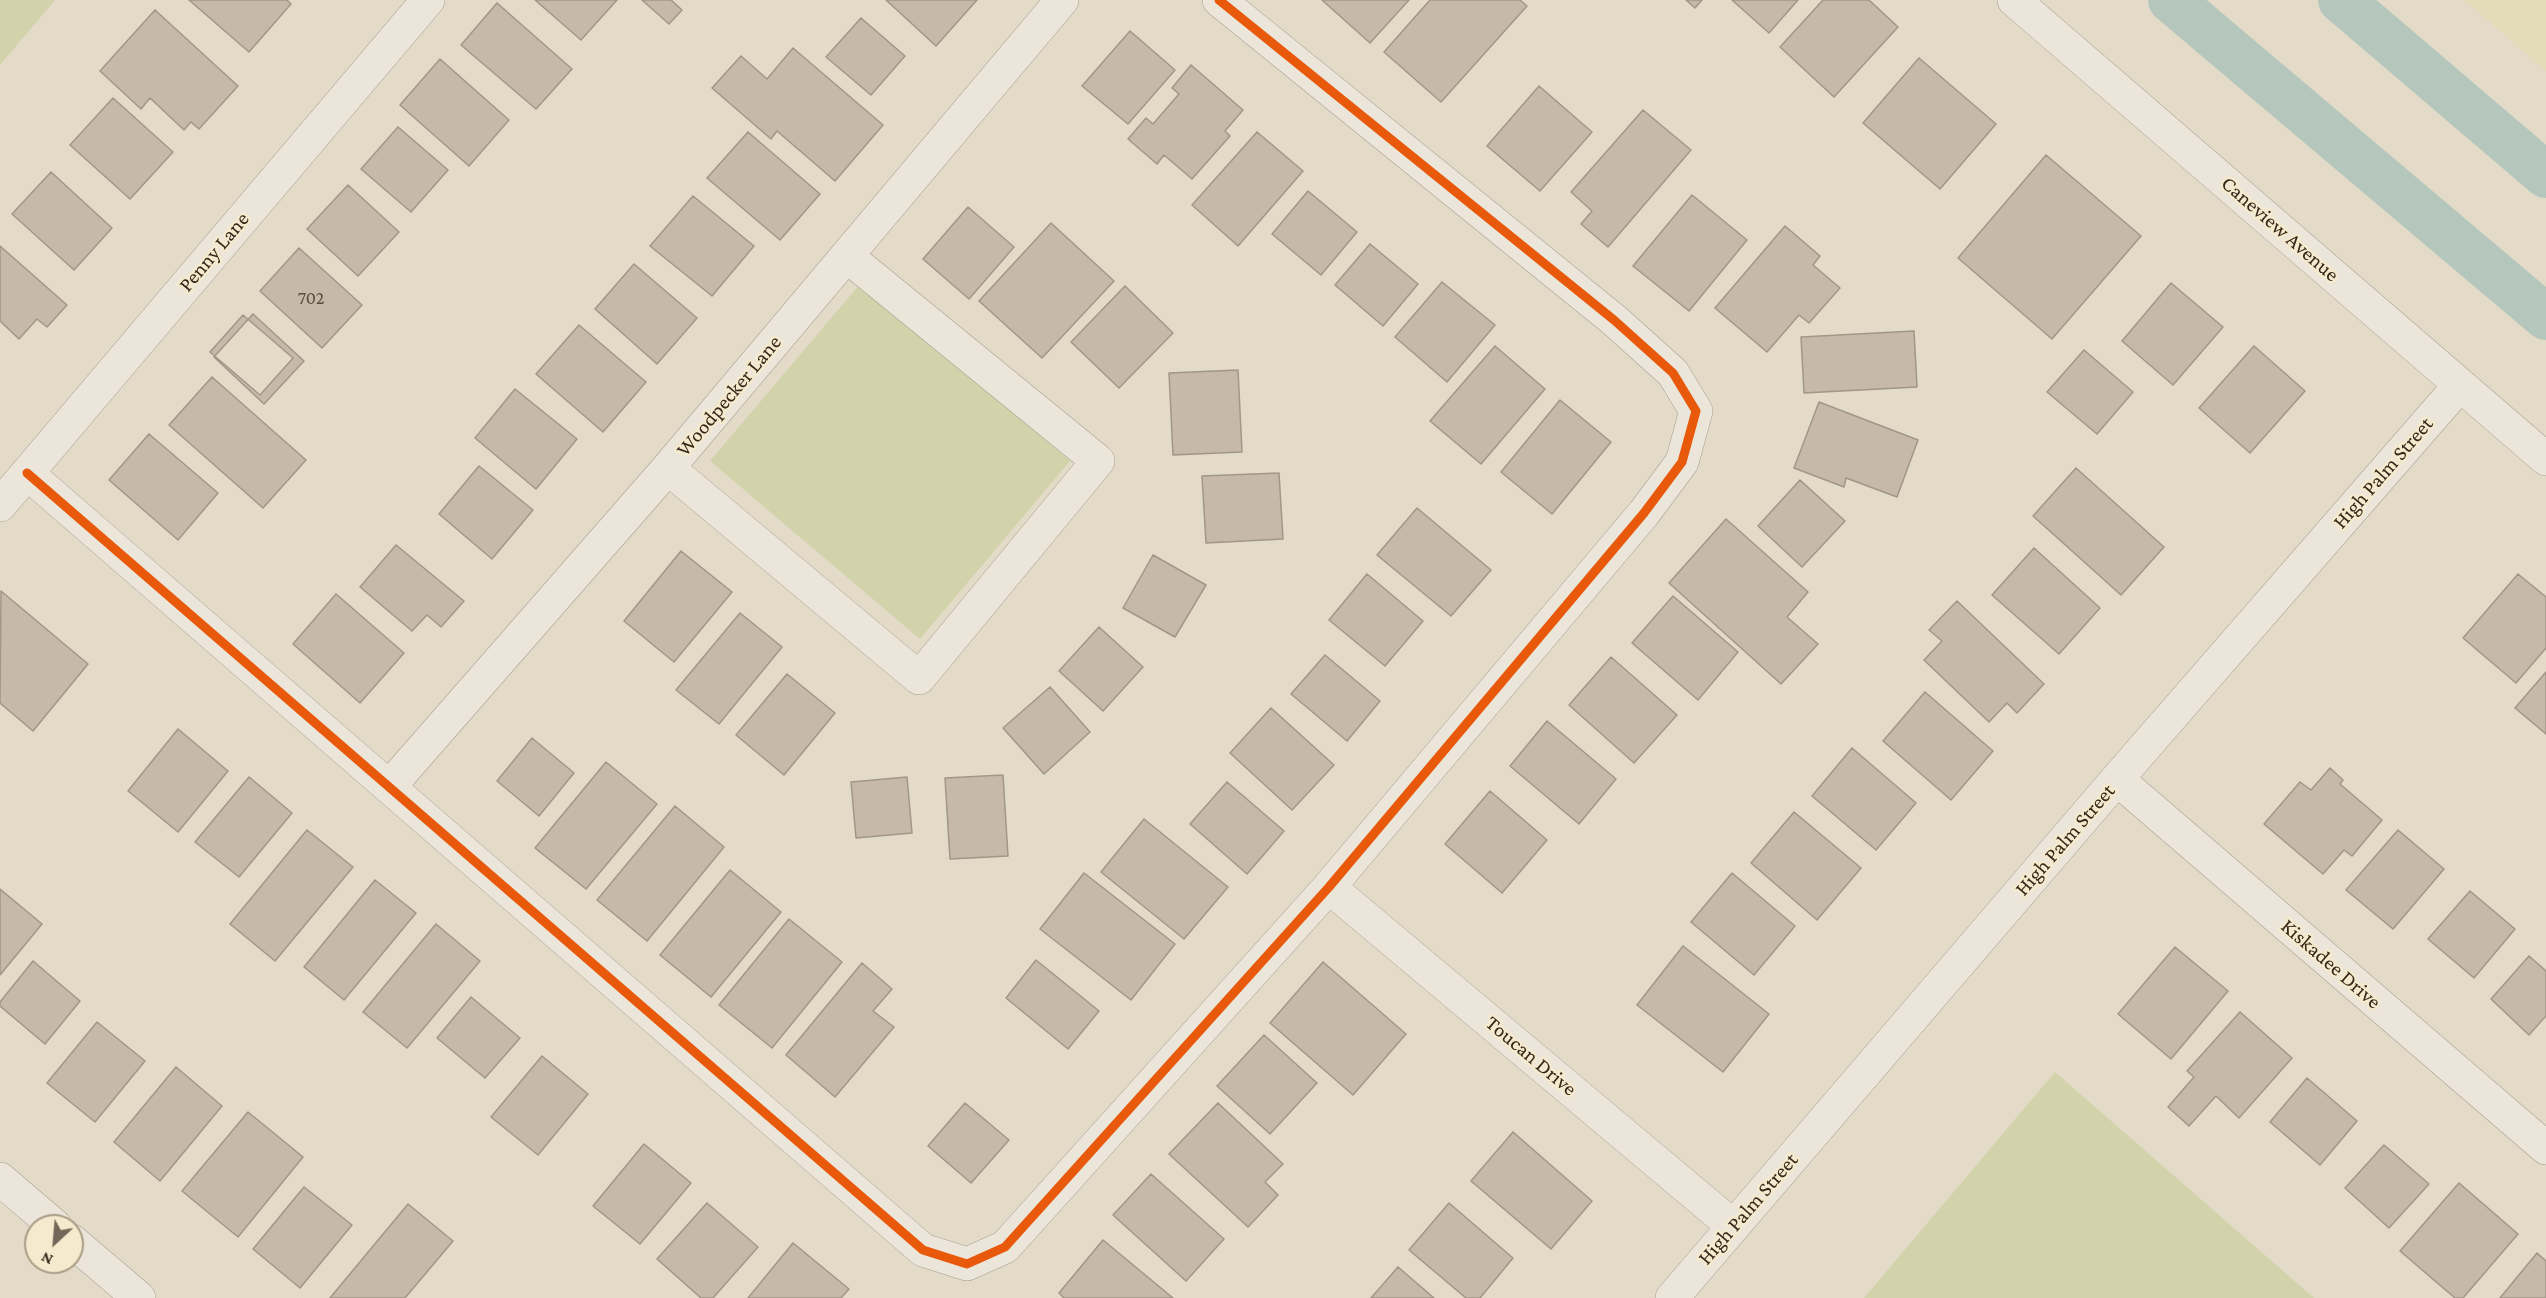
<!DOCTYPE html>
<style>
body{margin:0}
#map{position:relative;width:2546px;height:1298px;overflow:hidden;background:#e3dbc8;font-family:"Crimson Pro",serif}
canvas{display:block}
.north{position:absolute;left:24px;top:1214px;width:60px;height:60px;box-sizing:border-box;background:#f5eacd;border:2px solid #a89c86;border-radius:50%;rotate:206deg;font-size:16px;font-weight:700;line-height:24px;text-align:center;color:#35281b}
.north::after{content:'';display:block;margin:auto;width:21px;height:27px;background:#726758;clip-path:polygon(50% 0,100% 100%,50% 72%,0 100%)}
</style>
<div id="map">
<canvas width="2546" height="1298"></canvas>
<div class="north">N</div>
</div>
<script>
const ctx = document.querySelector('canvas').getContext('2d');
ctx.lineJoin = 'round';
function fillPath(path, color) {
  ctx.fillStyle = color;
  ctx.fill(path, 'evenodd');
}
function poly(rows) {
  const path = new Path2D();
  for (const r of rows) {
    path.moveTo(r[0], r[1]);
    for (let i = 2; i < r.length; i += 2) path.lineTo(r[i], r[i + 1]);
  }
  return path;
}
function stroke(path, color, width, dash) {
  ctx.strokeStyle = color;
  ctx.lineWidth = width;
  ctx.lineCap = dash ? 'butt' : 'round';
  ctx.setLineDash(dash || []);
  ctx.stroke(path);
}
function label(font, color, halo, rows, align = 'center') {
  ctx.font = font + ' "Crimson Pro",serif';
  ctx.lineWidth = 5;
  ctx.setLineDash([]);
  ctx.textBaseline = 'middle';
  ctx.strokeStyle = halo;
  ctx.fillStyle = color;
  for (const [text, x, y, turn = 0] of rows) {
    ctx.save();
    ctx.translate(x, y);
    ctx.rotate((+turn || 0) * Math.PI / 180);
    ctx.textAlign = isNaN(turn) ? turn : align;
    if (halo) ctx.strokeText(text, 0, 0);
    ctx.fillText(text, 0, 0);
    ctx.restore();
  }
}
const farmland = poly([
 [2464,0,2546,0,2546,71]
]);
const green = poly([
 [0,0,55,0,0,65],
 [860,284,1070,461,920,639,710,461],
 [2055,1072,2314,1298,1864,1298]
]);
const canal = poly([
 [2171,0,2546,317],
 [2341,0,2546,175]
]);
const building = poly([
 [189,0,287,0,291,4,249,52,189,0],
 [535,0,617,0,581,40,535,0],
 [642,0,671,0,682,10,669,24,642,0],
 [886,0,977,0,936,46,886,0],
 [1322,0,1409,0,1370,43,1322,0],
 [1430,0,1520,0,1527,6,1441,102,1384,52,1430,0],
 [1686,0,1702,0,1695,8,1686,0],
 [1732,0,1798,0,1769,33,1732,0],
 [1823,0,1869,0,1898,27,1834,97,1780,47,1823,0],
 [497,3,572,69,536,109,461,45,497,3],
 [155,10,238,86,199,129,191,122,184,130,150,98,141,109,100,71,155,10],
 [861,18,905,56,871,95,826,57,861,18],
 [1130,31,1175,70,1128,124,1082,86,1130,31],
 [793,48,883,125,835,181,777,131,771,139,712,88,741,56,767,79,793,48],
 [1919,58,1996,124,1940,189,1863,123,1919,58],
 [440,59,509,120,469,166,400,105,440,59],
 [1191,65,1243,110,1225,131,1230,136,1192,179,1164,155,1157,164,1128,139,1146,118,1153,124,1179,94,1172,88,1191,65],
 [1539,86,1592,132,1540,191,1487,146,1539,86],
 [113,98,173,152,130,199,70,145,113,98],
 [1643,110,1691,150,1608,247,1581,224,1592,211,1571,192,1643,110],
 [398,127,448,170,411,212,361,169,398,127],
 [748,132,820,194,780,240,707,178,748,132],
 [1257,132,1303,171,1238,246,1192,205,1257,132],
 [2046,155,2141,236,2052,339,1958,258,2046,155],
 [51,172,112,228,74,270,12,214,51,172],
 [348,185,399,232,358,276,307,229,348,185],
 [1308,191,1357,232,1321,275,1272,234,1308,191],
 [1692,195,1747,240,1689,311,1633,266,1692,195],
 [693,196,754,246,712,296,650,246,693,196],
 [968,207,1014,247,969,299,923,259,968,207],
 [1051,223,1114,281,1042,358,979,301,1051,223],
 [1785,226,1820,256,1813,265,1840,288,1809,323,1799,315,1767,352,1715,308,1785,226],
 [1370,244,1418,284,1383,326,1335,285,1370,244],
 [0,246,67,305,47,327,37,319,19,339,0,321,0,246],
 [299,248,362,305,322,348,260,291,299,248],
 [634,264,697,318,657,364,595,309,634,264],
 [1442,282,1495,325,1447,382,1395,337,1442,282],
 [2171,283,2223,327,2173,385,2122,341,2171,283],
 [1125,286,1173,333,1119,388,1071,342,1125,286],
 [253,314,304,361,264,404,214,357,253,314],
 [243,315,293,358,260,395,210,352,243,315],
 [579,325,646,382,603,432,536,374,579,325],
 [1914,331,1917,387,1804,393,1801,337,1914,331],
 [1495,346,1545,389,1481,464,1430,421,1495,346],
 [2254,346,2305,391,2250,453,2199,408,2254,346],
 [2084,350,2133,392,2097,434,2047,392,2084,350],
 [1238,370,1242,452,1173,455,1169,373,1238,370],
 [212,377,306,460,263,508,169,425,212,377],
 [515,389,577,439,536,489,475,438,515,389],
 [1560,400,1611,442,1552,514,1501,472,1560,400],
 [1819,402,1918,440,1897,497,1846,478,1844,487,1794,468,1819,402],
 [149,434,218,493,178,540,109,480,149,434],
 [479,466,533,510,492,559,439,514,479,466],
 [2076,468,2164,547,2121,595,2033,516,2076,468],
 [1279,473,1283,539,1206,543,1202,476,1279,473],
 [1800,480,1845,521,1802,567,1758,526,1800,480],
 [1417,508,1491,570,1451,616,1377,555,1417,508],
 [1726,519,1808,592,1787,617,1818,644,1781,684,1669,583,1726,519],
 [396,545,464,601,441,627,427,615,412,631,360,587,396,545],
 [2034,548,2100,608,2059,654,1992,595,2034,548],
 [681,551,732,592,674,662,624,621,681,551],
 [1153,555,1206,585,1175,637,1123,608,1153,555],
 [1367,574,1423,621,1385,666,1329,620,1367,574],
 [2518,574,2546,597,2546,648,2516,683,2463,638,2518,574],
 [1,591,88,664,33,731,0,703,1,591],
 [336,594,404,653,360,703,293,644,336,594],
 [1673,596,1738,652,1698,700,1632,643,1673,596],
 [1957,601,2044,684,2017,713,2007,703,1989,722,1924,660,1942,641,1929,630,1957,601],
 [740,613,782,647,719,724,676,690,740,613],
 [1099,627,1143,667,1103,711,1059,671,1099,627],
 [1325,655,1380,701,1347,741,1291,694,1325,655],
 [1611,657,1677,715,1634,763,1569,705,1611,657],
 [2546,672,2546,734,2515,708,2546,672],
 [787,674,835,713,784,775,736,735,787,674],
 [1050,687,1090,732,1044,774,1003,728,1050,687],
 [1925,692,1993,751,1951,800,1883,741,1925,692],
 [1271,708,1334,765,1292,810,1230,753,1271,708],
 [1547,721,1616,779,1579,824,1510,766,1547,721],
 [178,729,228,771,178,832,128,791,178,729],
 [532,738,574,773,539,816,497,781,532,738],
 [1852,748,1916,803,1876,850,1812,796,1852,748],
 [606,762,657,804,586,889,535,848,606,762],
 [2330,768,2343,780,2340,784,2382,820,2352,856,2344,850,2323,874,2264,824,2300,782,2311,790,2330,768],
 [1003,775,1008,856,950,859,945,778,1003,775],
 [249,777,292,813,239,877,195,842,249,777],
 [907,777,912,833,856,838,851,782,907,777],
 [1227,782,1284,831,1247,874,1190,824,1227,782],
 [1490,791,1547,840,1502,893,1445,844,1490,791],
 [675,806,724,847,647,941,597,900,675,806],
 [1794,812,1861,868,1817,920,1751,863,1794,812],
 [1144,819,1228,887,1184,939,1101,872,1144,819],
 [307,830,353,867,275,961,230,924,307,830],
 [2398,830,2444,869,2393,929,2346,890,2398,830],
 [730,870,781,912,711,997,660,955,730,870],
 [1084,873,1175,944,1131,1000,1040,929,1084,873],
 [1732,873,1795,926,1754,975,1691,922,1732,873],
 [375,880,416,913,344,1000,304,967,375,880],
 [0,889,42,924,0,975,0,889],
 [2470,891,2515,929,2474,978,2428,939,2470,891],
 [789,919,842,962,772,1048,719,1005,789,919],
 [436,924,480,961,407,1048,363,1012,436,924],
 [1683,946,1769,1014,1723,1072,1637,1005,1683,946],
 [2175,947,2228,991,2171,1059,2118,1014,2175,947],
 [2529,956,2546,971,2546,1016,2529,1035,2491,999,2529,956],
 [1036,960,1099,1011,1068,1049,1006,998,1036,960],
 [33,961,80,1001,45,1044,0,1006,0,1002,33,961],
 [1323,962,1406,1034,1353,1095,1270,1023,1323,962],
 [862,963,892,989,873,1011,894,1027,835,1097,786,1055,862,963],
 [471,997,520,1038,485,1078,437,1038,471,997],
 [2240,1012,2292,1058,2239,1118,2216,1096,2189,1126,2168,1107,2194,1077,2187,1071,2240,1012],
 [97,1022,145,1061,95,1122,47,1083,97,1022],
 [1264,1035,1317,1083,1270,1134,1217,1086,1264,1035],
 [542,1056,588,1094,538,1155,491,1117,542,1056],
 [176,1067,222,1106,160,1181,114,1142,176,1067],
 [2307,1078,2357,1121,2320,1165,2270,1122,2307,1078],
 [965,1103,1009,1140,971,1183,928,1146,965,1103],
 [1218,1103,1283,1164,1265,1182,1278,1195,1248,1227,1169,1154,1218,1103],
 [248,1112,303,1157,238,1237,182,1191,248,1112],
 [1513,1132,1592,1201,1551,1249,1471,1181,1513,1132],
 [644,1144,691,1183,640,1244,593,1206,644,1144],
 [2384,1145,2429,1184,2389,1228,2345,1188,2384,1145],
 [1151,1174,1224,1239,1186,1281,1113,1215,1151,1174],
 [2459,1183,2518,1234,2463,1298,2455,1298,2400,1251,2459,1183],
 [304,1187,352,1225,300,1288,253,1249,304,1187],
 [707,1203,758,1247,713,1298,701,1298,657,1259,707,1203],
 [1449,1203,1513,1258,1480,1298,1466,1298,1409,1250,1449,1203],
 [408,1204,453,1241,405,1298,330,1298,408,1204],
 [1103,1240,1173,1298,1064,1298,1059,1293,1103,1240],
 [793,1243,849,1289,841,1298,748,1298,793,1243],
 [2537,1253,2546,1261,2546,1298,2500,1298,2537,1253],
 [1398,1267,1434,1298,1371,1298,1398,1267]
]);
const minor = poly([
 [2014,0,2546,459],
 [668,468,919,678,1098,461,848,257],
 [27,473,923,1250,967,1264,1005,1247,1329,887,1644,513,1682,462,1696,411,1673,373,1614,320,1219,0],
 [0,505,428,0],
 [2117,779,2546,1148],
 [389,787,668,468,1062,0],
 [1329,887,1733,1226],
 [1672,1298,2117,779,2460,385]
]);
const tertiary = poly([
 [0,1179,55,1226],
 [72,1241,139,1298]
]);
const cycleway = poly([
 [27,473,923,1250,967,1264,1005,1247,1329,887,1644,513,1682,462,1696,411,1673,373,1614,320,1219,0]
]);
const numberNames = [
 ["702",311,298]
];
const streetNames = [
 ["Caneview Avenue",2280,229,41],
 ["Penny Lane",214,252,-50],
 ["Woodpecker Lane",729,396,-50],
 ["High Palm Street",2383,473,-49],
 ["High Palm Street",2065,840,-49],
 ["Kiskadee Drive",2331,964,41],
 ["Toucan Drive",1531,1056,40],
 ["High Palm Street",1748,1209,-49]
];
fillPath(farmland, '#e4dbb8');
fillPath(green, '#d2d3aa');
stroke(canal, '#b5c7bc', 46);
fillPath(building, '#c7b9a9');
stroke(building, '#a29688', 1.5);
stroke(minor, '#a7a092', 34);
stroke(tertiary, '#a7a092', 34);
stroke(minor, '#ebe5da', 33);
stroke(tertiary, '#ebe5da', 33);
stroke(cycleway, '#e8590c', 9);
label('18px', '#5a4c3e', null, numberNames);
label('21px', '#35281b', '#f5eacd', streetNames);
</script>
